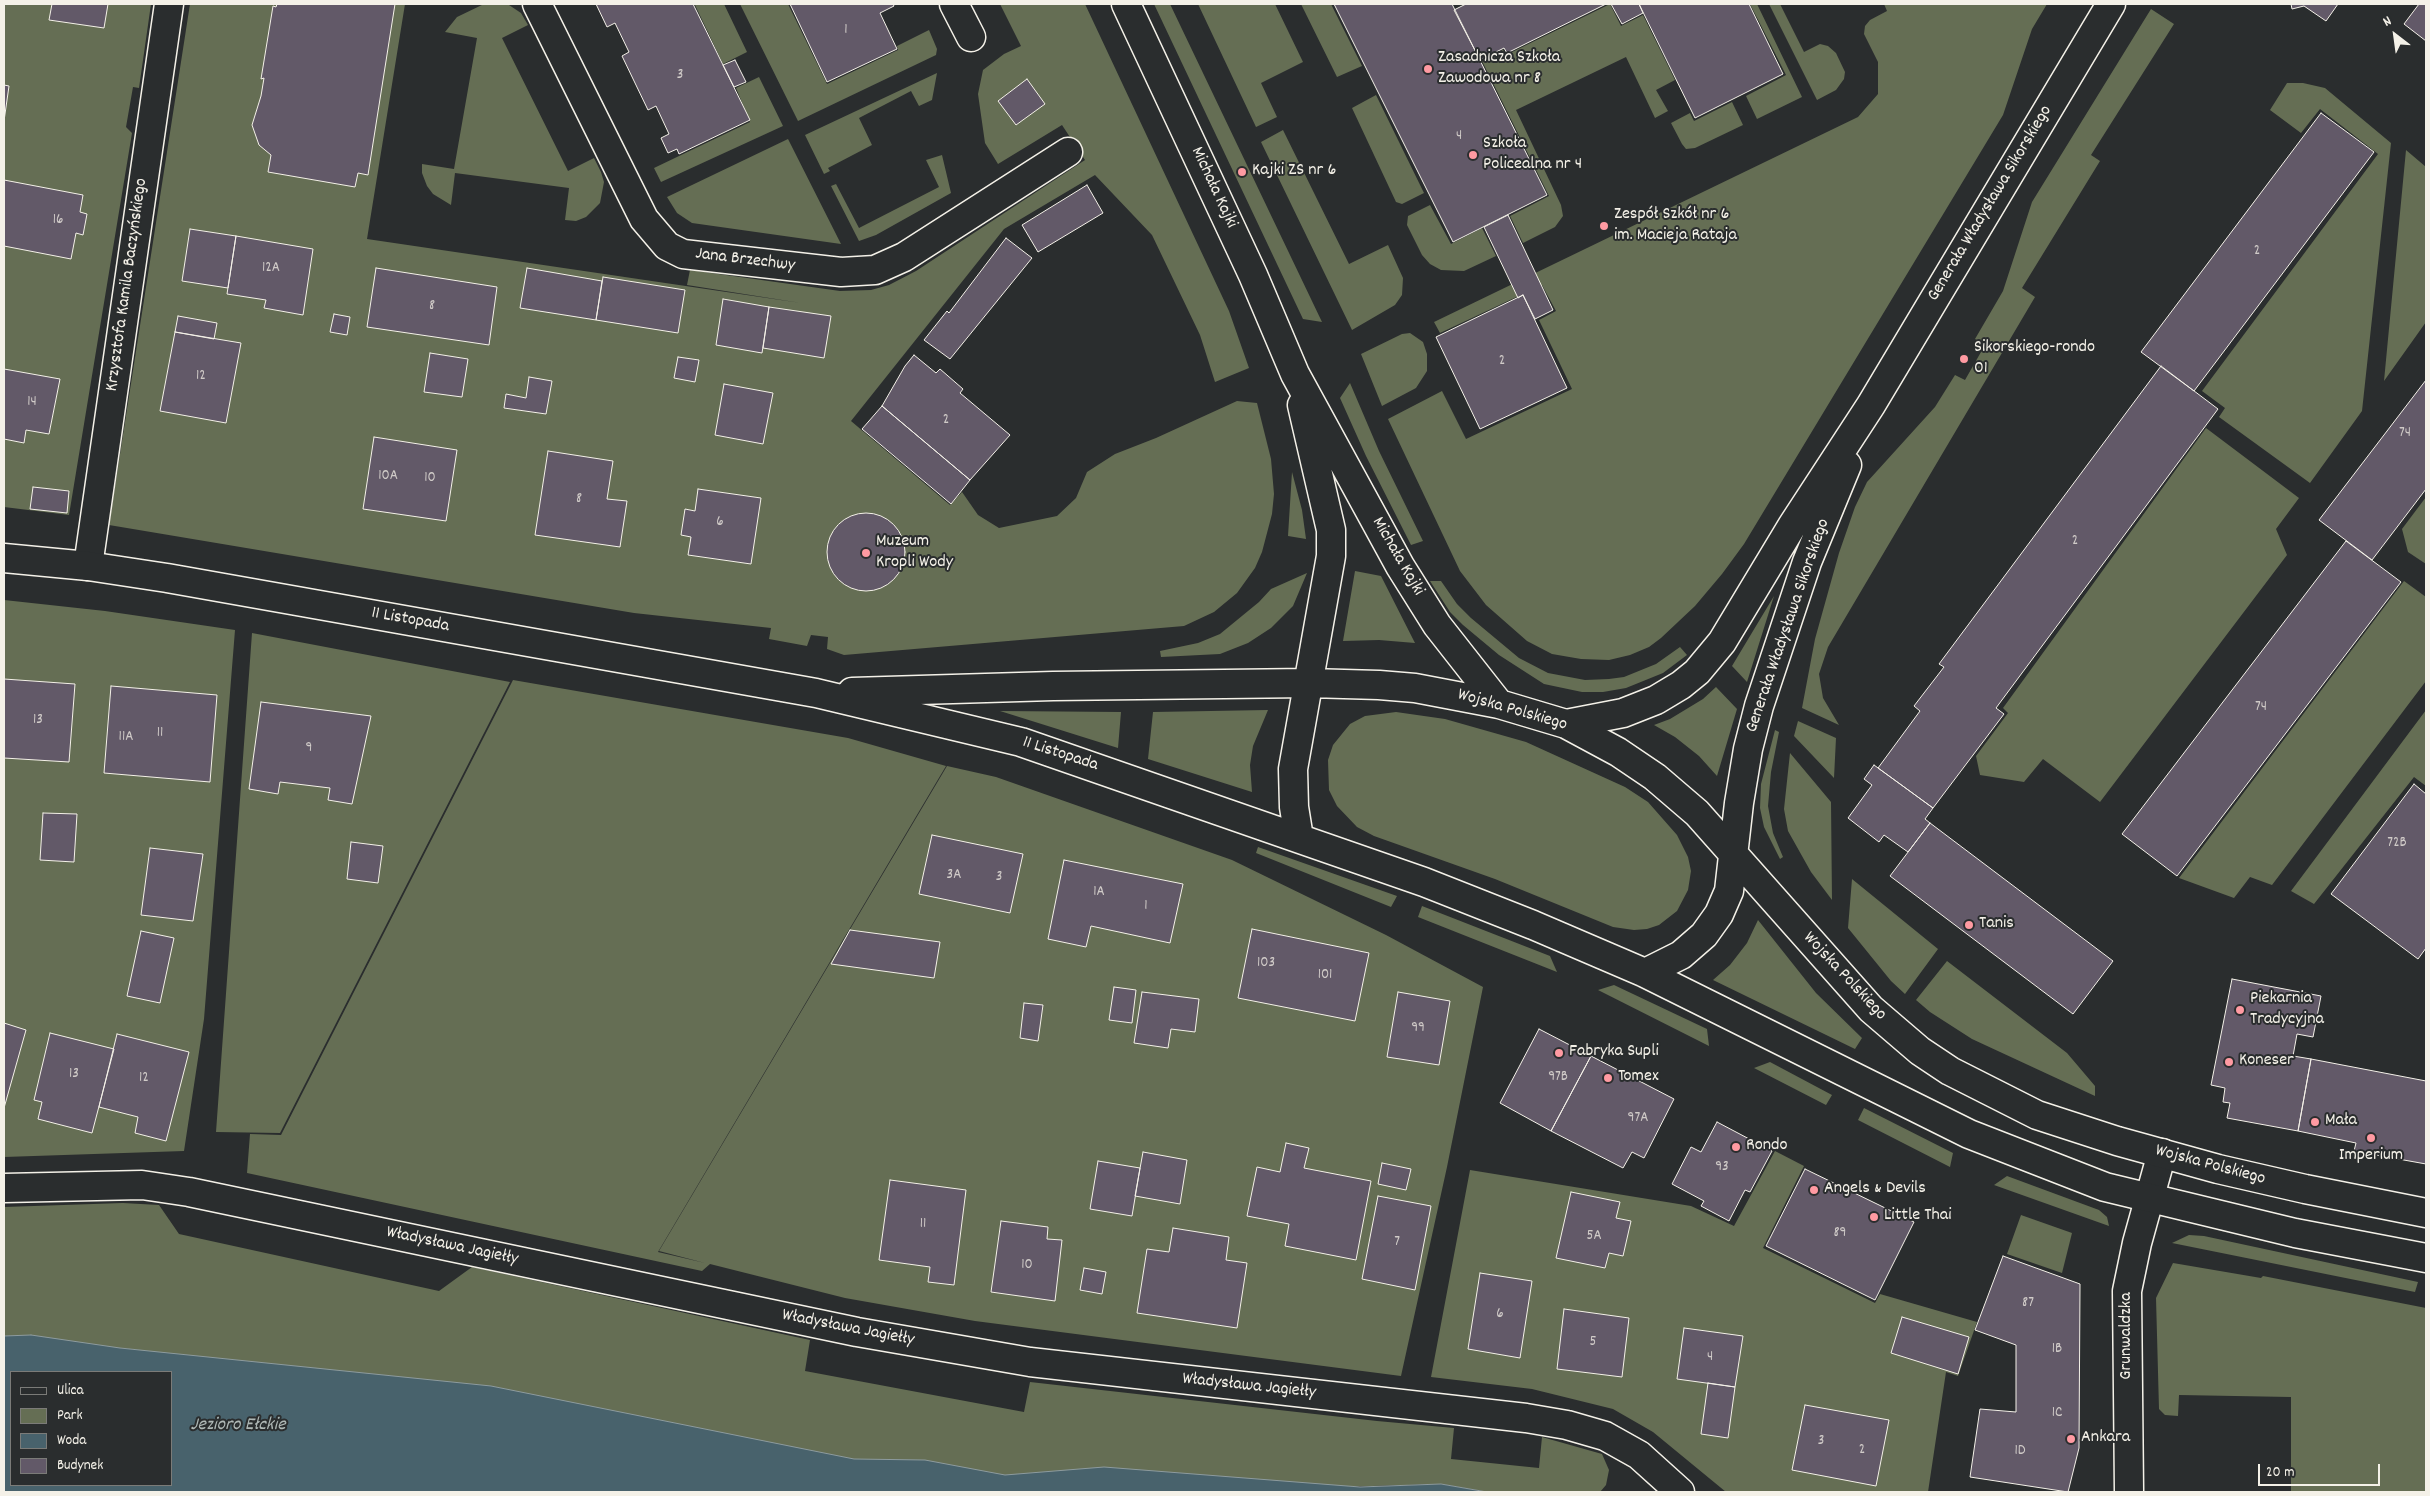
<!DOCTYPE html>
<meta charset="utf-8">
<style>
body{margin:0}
#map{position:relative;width:2430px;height:1496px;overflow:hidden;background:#2a2d2e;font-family:Dekko,sans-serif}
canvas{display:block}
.frame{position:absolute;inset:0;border:5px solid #f4f1e8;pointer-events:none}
.legend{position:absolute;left:10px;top:1371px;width:162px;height:115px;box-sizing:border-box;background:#2a2d2e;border:1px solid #7b7b78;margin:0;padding:6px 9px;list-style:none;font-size:15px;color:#f4f1e8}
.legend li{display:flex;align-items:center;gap:10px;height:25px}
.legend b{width:25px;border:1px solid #7b7b78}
.north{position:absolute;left:2370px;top:10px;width:50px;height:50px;-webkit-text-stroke:4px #2a2d2e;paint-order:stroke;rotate:330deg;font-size:14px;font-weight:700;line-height:20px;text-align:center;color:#f4f1e8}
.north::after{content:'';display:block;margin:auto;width:18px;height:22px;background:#f4f1e8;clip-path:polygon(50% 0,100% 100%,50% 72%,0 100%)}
.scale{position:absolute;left:2258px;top:1464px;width:122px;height:22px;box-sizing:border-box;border:2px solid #f4f1e8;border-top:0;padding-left:6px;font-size:15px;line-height:18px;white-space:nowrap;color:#f4f1e8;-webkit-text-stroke:4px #2a2d2e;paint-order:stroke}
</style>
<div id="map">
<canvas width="2430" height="1496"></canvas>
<div class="frame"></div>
<ul class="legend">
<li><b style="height:6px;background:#2a2d2e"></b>Ulica</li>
<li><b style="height:14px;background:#656e54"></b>Park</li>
<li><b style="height:14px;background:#48626c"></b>Woda</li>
<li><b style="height:14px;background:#625968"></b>Budynek</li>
</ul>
<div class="north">N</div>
<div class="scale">20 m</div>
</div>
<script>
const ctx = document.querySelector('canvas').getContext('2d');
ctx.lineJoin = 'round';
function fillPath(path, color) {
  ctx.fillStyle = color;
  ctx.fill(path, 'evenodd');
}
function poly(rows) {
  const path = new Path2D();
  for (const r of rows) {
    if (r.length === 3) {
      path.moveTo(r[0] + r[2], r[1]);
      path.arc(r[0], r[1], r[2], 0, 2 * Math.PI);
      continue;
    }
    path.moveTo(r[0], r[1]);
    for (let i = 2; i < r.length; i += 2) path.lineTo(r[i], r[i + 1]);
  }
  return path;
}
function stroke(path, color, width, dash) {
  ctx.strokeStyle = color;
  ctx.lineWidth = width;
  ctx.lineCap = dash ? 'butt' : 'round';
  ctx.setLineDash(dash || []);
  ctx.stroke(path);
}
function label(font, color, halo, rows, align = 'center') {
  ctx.font = font + ' Dekko,sans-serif';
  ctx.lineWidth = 4;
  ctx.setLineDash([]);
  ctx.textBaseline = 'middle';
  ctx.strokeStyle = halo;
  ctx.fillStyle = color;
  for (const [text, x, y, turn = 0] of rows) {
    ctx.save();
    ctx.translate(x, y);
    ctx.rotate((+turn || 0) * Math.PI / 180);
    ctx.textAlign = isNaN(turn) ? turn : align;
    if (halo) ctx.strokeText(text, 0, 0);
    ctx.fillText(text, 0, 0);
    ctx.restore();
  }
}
const green = poly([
 [4,4,151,4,139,88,133,87,126,127,132,133,69,515,4,507],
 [190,4,405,4,367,239,801,303,687,285,690,270,840,291,871,290,889,285,916,271,1085,160,1062,125,998,164,985,143,978,94,983,70,1004,54,1021,46,1000,4,1085,4,1229,311,1249,368,1215,382,1200,335,1152,235,1095,175,1004,229,851,421,950,505,962,492,978,515,999,528,1057,516,1076,498,1087,472,1115,454,1156,438,1237,401,1257,403,1271,459,1274,494,1272,514,1262,552,1255,568,1237,593,1214,612,1184,626,844,655,827,649,828,637,811,635,807,646,769,639,771,628,634,613,109,525],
 [484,4,509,5,521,13,528,25,502,38,568,171,594,158,601,172,604,182,600,203,586,217,576,221,565,220,569,188,455,173,451,205,433,194,427,186,422,173,422,164,454,169,477,38,445,32,457,17],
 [698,4,724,4,747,52,723,64,695,5],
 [740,4,788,4,827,84,898,50,897,46,929,30,937,49,936,55,798,121],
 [1154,4,1170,4,1322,322,1303,319],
 [1198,4,1275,4,1303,62,1261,83,1277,117,1256,127],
 [1301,4,1331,4,1362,66,1337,77],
 [1610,4,1621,26,1643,15,1675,80,1656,90,1668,111,1655,118,1626,57,1516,110,1561,205,1563,216,1555,227,1523,243,1510,216,1549,196,1482,61,1503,50,1506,55],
 [1750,4,1757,4,1802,97,1757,119,1746,96,1786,75],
 [1769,4,1780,4,1804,52,1820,44,1828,46,1836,53,1845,72,1844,79,1836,90,1817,100],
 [1884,4,2047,4,2032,29,2003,115,1744,544,1722,574,1695,606,1661,638,1649,647,1630,655,1609,660,1581,659,1552,654,1527,641,1486,605,1460,571,1388,419,1442,391,1466,439,1572,389,1539,320,1556,311,1542,285,1440,333,1434,322,1858,117,1878,94,1878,62,1864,34,1865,26,1870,20,1887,11],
 [2151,9,2174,24,2091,155,2100,161,2022,288,2035,297,1828,647,1819,674,1823,698,1839,725,1802,708,1815,639,1839,553,1855,507,1867,482,1935,407,1955,375,1965,380,1985,345,1975,339,2003,291,2032,202],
 [937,73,932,100,919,106,911,91,859,118,872,145,828,168,830,171,824,174,805,135],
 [759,77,783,126,661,182,654,168,750,122,736,88],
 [2287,83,2303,83,2325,88,2391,143,2362,411,2310,483,2219,417,2225,408,2202,391,2378,154,2320,109,2301,133,2270,110],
 [1376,95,1424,193,1402,204,1396,202,1352,108],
 [1732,102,1743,125,1695,148,1686,149,1682,144,1671,123,1690,113,1694,121],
 [1283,130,1349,264,1388,245,1403,278,1402,295,1395,305,1352,330,1261,142],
 [788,139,841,244,692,223,677,213,667,197],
 [2406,150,2426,167,2426,322,2384,381],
 [942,155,951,193,876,235,859,241,831,186,836,184,859,228,939,187,926,160],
 [1430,205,1451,244,1482,228,1496,256,1464,271,1441,270,1430,264,1422,255,1407,225,1408,216],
 [1410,333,1423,342,1427,354,1427,371,1416,388,1382,406,1361,354,1402,334],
 [1350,383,1379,451,1423,541,1411,545,1366,456,1340,398],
 [2206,428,2299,498,2276,529,2287,555,2100,802,2043,759,2024,782,1980,775,1976,756,2008,713,2003,708],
 [1292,472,1302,510,1306,539,1288,536],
 [2426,497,2426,564,2408,552,2402,529],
 [1355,571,1381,576,1415,643,1379,640,1343,641],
 [1307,573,1293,606,1271,628,1248,643,1220,654,1161,657,1160,651,1198,643,1220,634,1259,602,1271,589],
 [1430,581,1441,581,1457,604,1471,618,1519,658,1548,673,1585,680,1609,679,1624,677,1656,664,1680,647,1687,655,1663,673,1626,688,1603,692,1582,692,1544,684,1499,655,1463,625,1450,612],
 [2404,581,2426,597,2426,681,2272,885,2250,877,2234,898,2179,878],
 [1774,596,1747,682,1732,666],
 [4,600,105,611,235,630,204,1019,184,1151,4,1157],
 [252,633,510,682,280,1133,216,1132],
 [513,680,848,738,946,766,658,1252,705,1263,659,1251,947,766,996,777,1232,860,1386,935,1483,987,1447,1167,1401,1376,975,1321,845,1298,710,1264,702,1271,247,1173,250,1134,281,1135],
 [1716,687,1737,709,1717,776,1699,756,1675,737,1654,725,1670,719,1703,699],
 [1268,710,1253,746,1250,765,1252,792,1148,759,1153,712],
 [2426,710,2426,786,2414,777,2314,904,2291,891],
 [1000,711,1121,712,1118,748],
 [1396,712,1445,719,1526,742,1625,787,1648,802,1677,835,1688,857,1691,871,1688,890,1677,911,1659,925,1647,929,1634,930,1613,927,1495,879,1374,836,1357,827,1337,806,1329,790,1328,760,1333,745,1350,724,1365,716],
 [1798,721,1836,738,1834,778,1794,736],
 [1775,730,1779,732,1771,772,1768,806,1773,833,1783,857,1780,859,1764,827,1760,808,1761,784],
 [1790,753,1831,802,1832,900,1811,872,1788,831,1784,809],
 [1258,847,1397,896,1391,907,1256,853],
 [1852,879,1938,949,1905,994,1891,981,1848,928],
 [1422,906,1550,956,1557,972,1418,917],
 [1758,920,1816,993,1862,1038,1855,1049,1713,980,1730,965,1747,943],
 [1947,961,2067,1053,2095,1086,2095,1096,1972,1039,1930,1012,1916,1000],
 [1614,985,1707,1029,1709,1046,1598,990],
 [1770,1062,1832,1095,1826,1105,1754,1068],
 [1864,1108,1953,1153,1950,1167,1858,1120],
 [1775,1151,1804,1166,1763,1248,1875,1303,1880,1294,1977,1322,1958,1376,1946,1372,1928,1492,1726,1492,1653,1432,1613,1409,1532,1389,1431,1377,1470,1170,1691,1206,1734,1226],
 [2007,1176,2099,1210,2107,1217,2109,1226,1994,1185],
 [123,1203,159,1205,179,1234,439,1291,472,1267,810,1340,805,1371,1024,1412,1030,1382,1377,1421,1454,1428,1451,1459,1539,1468,1542,1437,1602,1454,1609,1470,1606,1485,1600,1492,1487,1492,1441,1484,1166,1492,996,1492,171,1372,138,1350,120,1348,11,1372,4,1403,4,1207],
 [2021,1215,2072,1233,2062,1273,2007,1254],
 [2189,1235,2204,1236,2418,1282,2415,1292,2172,1243],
 [2173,1263,2261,1278,2263,1276,2426,1308,2426,1492,2291,1492,2291,1397,2179,1395,2178,1416,2165,1415,2159,1409,2156,1298]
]);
const water = poly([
 [31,1335,120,1348,491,1386,854,1459,925,1460,1005,1475,1104,1467,1360,1487,1441,1484,1487,1492,4,1492,4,1336,31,1335],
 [11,1372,171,1372,171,1485,11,1485,11,1372]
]);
const building = poly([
 [52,4,108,4,104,28,49,20,52,4],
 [277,4,395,4,368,175,358,173,355,187,268,172,271,155,259,145,252,125,261,96,264,78,261,79,273,6,276,7,277,4],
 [596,4,693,4,750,120,679,154,677,149,668,153,661,138,669,134,656,106,648,110,622,56,629,52,615,23,607,27,596,4],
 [790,4,893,4,894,6,880,13,897,49,827,82,790,4],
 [1334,4,1452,4,1547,195,1453,242,1334,4],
 [1466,4,1606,4,1507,53,1504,48,1480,60,1454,10,1466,4],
 [1611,4,1639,4,1643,13,1622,24,1611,4],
 [1639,4,1749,4,1783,74,1695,118,1639,4],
 [2291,4,2338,4,2326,21,2304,6,2292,9,2291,4],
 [2419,4,2426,4,2426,41,2404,24,2419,4],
 [735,60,746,82,734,87,723,65,735,60],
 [1027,79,1045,104,1016,125,998,101,1027,79],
 [4,85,9,86,4,121,4,85],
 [2321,113,2374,152,2194,391,2141,352,2321,113],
 [4,180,83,195,80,212,87,214,83,235,76,233,71,259,4,246,4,180],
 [1087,185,1103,213,1038,252,1022,225,1087,185],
 [1508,215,1553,310,1535,319,1523,295,1518,298,1484,227,1508,215],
 [190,229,236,236,228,288,182,281,190,229],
 [236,236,313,249,303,315,264,308,266,300,227,294,236,236],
 [1006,238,1032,258,950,359,924,340,947,311,949,313,1006,238],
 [376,268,497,287,489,345,367,327,376,268],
 [527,268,602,281,596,320,520,308,527,268],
 [603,277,685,290,678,333,596,320,603,277],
 [1523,295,1567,388,1480,429,1436,337,1523,295],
 [723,299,769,307,762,353,716,345,723,299],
 [769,307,831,316,824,358,763,348,769,307],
 [334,314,350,317,347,335,330,332,334,314],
 [178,316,217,323,214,339,175,332,178,316],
 [175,332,241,343,226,423,160,411,175,332],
 [430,353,468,359,462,397,424,392,430,353],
 [914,355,936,373,940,369,963,389,960,393,1010,435,970,480,882,406,905,366,914,355],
 [678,357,699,360,695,382,674,378,678,357],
 [2161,366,2218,409,1996,708,2004,714,1933,808,1878,768,1920,711,1914,706,1944,667,1939,664,2161,366],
 [4,369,60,379,49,434,26,430,24,443,4,439,4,369],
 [529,377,552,381,546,414,504,408,506,394,526,398,529,377],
 [2426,380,2426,489,2372,560,2319,520,2426,380],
 [724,384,773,393,763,444,715,435,724,384],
 [882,406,970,480,951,504,862,429,882,406],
 [374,437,457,450,446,521,363,509,374,437],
 [548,451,613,461,607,499,627,501,620,547,535,535,548,451],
 [33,487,69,491,67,513,30,509,33,487],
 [698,489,761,498,751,564,688,555,691,537,681,535,685,509,695,511,698,489],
 [866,552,39],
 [2346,541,2401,582,2177,876,2122,834,2346,541],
 [4,679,75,684,69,762,4,758,4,679],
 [111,686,217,695,210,782,104,773,111,686],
 [261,702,371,716,352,804,328,800,330,788,280,782,278,794,249,789,261,702],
 [1874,765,1933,808,1925,819,1930,823,1908,852,1884,835,1879,842,1848,818,1872,785,1864,779,1874,765],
 [2414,784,2426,794,2426,948,2418,959,2331,894,2414,784],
 [43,813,77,814,74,862,40,860,43,813],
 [1930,823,2113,961,2073,1014,1890,876,1930,823],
 [932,835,1023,854,1010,913,919,894,932,835],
 [351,842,383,846,378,883,347,879,351,842],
 [150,848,203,854,193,921,141,915,150,848],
 [1064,860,1183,884,1170,943,1091,926,1086,947,1048,939,1064,860],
 [1252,929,1369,953,1355,1021,1238,998,1252,929],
 [850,930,940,942,934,978,831,964,850,930],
 [141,931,174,938,160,1003,127,996,141,931],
 [2232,979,2321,996,2313,1037,2297,1034,2293,1056,2311,1059,2298,1131,2227,1118,2230,1103,2223,1102,2225,1088,2211,1085,2232,979],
 [1114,987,1136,990,1132,1023,1109,1020,1114,987],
 [1142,992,1199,999,1195,1032,1171,1029,1168,1048,1134,1043,1142,992],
 [1398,992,1450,1001,1439,1065,1387,1057,1398,992],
 [1024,1003,1043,1005,1038,1041,1020,1038,1024,1003],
 [4,1023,26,1030,4,1108,4,1023],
 [1539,1029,1591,1056,1551,1131,1500,1103,1539,1029],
 [50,1033,114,1049,92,1133,38,1119,42,1102,34,1100,50,1033],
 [117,1034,189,1052,166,1141,135,1133,138,1117,99,1107,117,1034],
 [1591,1056,1674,1099,1644,1158,1632,1152,1623,1168,1551,1131,1591,1056],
 [2311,1059,2426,1081,2426,1164,2354,1151,2356,1143,2298,1131,2311,1059],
 [1717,1122,1772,1151,1750,1192,1745,1190,1729,1221,1701,1206,1704,1201,1672,1184,1691,1147,1701,1152,1717,1122],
 [1286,1143,1309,1148,1304,1168,1371,1181,1356,1260,1285,1246,1289,1224,1247,1216,1257,1167,1280,1172,1286,1143],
 [1143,1152,1187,1160,1180,1204,1135,1196,1143,1152],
 [1098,1161,1140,1168,1132,1216,1090,1209,1098,1161],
 [1382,1163,1411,1169,1406,1190,1378,1184,1382,1163],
 [1805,1169,1914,1222,1875,1300,1766,1246,1805,1169],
 [890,1180,966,1190,954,1285,928,1282,930,1267,879,1260,890,1180],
 [1571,1192,1620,1202,1616,1218,1631,1221,1623,1256,1609,1253,1605,1268,1556,1258,1571,1192],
 [1378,1196,1431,1206,1415,1290,1362,1279,1378,1196],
 [1001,1221,1048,1227,1047,1239,1062,1240,1055,1301,991,1292,1001,1221],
 [1173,1228,1229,1237,1226,1260,1247,1263,1237,1328,1137,1313,1147,1249,1169,1252,1173,1228],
 [2003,1256,2080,1284,2079,1448,2068,1492,1970,1477,1980,1409,2016,1412,2016,1345,1975,1330,2003,1256],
 [1084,1268,1106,1272,1102,1294,1080,1290,1084,1268],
 [1480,1273,1532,1281,1520,1358,1468,1349,1480,1273],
 [1564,1309,1629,1318,1622,1377,1557,1369,1564,1309],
 [1902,1317,1969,1337,1958,1374,1891,1353,1902,1317],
 [1684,1328,1743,1336,1735,1387,1677,1379,1684,1328],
 [1708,1383,1735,1387,1728,1438,1701,1434,1708,1383],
 [1805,1405,1889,1420,1876,1486,1792,1470,1805,1405]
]);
const street = poly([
 [537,4,644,219,667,246,683,254,841,272,875,270,904,257,1068,152],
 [954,4,971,37],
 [88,566,169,4],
 [4,1188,142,1185,189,1192,857,1332,1030,1362,1526,1418,1567,1425,1605,1436,1639,1455,1680,1492],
 [2129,1492,2127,1291,2137,1243,2162,1153]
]);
const secondary = poly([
 [1126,4,1253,275,1295,374,1400,566,1437,625,1499,704],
 [4,558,88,566,167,578,816,693,1021,742,1424,882,1533,925,1645,973,1969,1134,2105,1187,2295,1233,2426,1258],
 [852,692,1053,686,1309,683,1379,685,1415,688,1499,704,1566,724,1618,752,1655,777,1697,813,1871,1009,1920,1051,1950,1071,2037,1115,2117,1141,2218,1169,2305,1189,2426,1213],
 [1566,724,1623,713,1656,700,1681,685,1697,672,1722,642,1792,526,1871,405,2111,4],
 [1299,838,1294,807,1293,769,1331,556,1331,530,1302,405],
 [1645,973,1681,955,1704,935,1719,914,1729,891,1739,803,1748,749,1759,706,1807,562,1847,465]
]);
const markers = [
 [1428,69,5,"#ff9aa2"],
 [1473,155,5,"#ff9aa2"],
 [1242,172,5,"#ff9aa2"],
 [1604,226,5,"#ff9aa2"],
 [1964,359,5,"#ff9aa2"],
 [866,553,5,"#ff9aa2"],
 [1969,925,5,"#ff9aa2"],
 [2240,1010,5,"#ff9aa2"],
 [1559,1053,5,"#ff9aa2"],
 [2229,1062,5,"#ff9aa2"],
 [1608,1078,5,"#ff9aa2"],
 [2315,1122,5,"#ff9aa2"],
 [2371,1138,5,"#ff9aa2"],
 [1736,1147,5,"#ff9aa2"],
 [1814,1190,5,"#ff9aa2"],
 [1874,1217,5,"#ff9aa2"],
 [2071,1439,5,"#ff9aa2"]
];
const numberNames = [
 ["1",846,31],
 ["3",680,76],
 ["4",1459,137],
 ["16",58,221],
 ["2",2257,252],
 ["12A",271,269],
 ["8",432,307],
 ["2",1502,362],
 ["12",201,377],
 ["14",32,403],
 ["2",946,421],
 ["74",2405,434],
 ["10A",388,477],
 ["10",430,479],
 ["8",579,500],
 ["6",720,523],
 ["2",2075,542],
 ["74",2261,708],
 ["13",38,721],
 ["11",160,734],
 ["11A",126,738],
 ["9",309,749],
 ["72B",2397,844],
 ["3A",954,876],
 ["3",999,878],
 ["1A",1099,893],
 ["1",1146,907],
 ["103",1266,964],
 ["101",1325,976],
 ["99",1418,1029],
 ["13",74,1075],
 ["97B",1558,1078],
 ["12",144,1079],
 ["97A",1638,1119],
 ["93",1722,1168],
 ["11",923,1225],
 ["89",1840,1234],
 ["5A",1594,1237],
 ["7",1397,1243],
 ["10",1027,1266],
 ["87",2028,1304],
 ["6",1500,1315],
 ["5",1593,1343],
 ["1B",2057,1350],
 ["4",1710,1358],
 ["1C",2057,1414],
 ["3",1821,1442],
 ["2",1862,1451],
 ["1D",2020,1452]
];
const poiNames = [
 ["Zasadnicza Szkoła",1438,59],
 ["Zawodowa nr 8",1438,80],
 ["Szkoła",1483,145],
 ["Policealna nr 4",1483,166],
 ["Kajki ZS nr 6",1252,172],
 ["Zespół Szkół nr 6",1614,216],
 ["im. Macieja Rataja",1614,237],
 ["Sikorskiego-rondo",1974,349],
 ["01",1974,370],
 ["Muzeum",876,543],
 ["Kropli Wody",876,564],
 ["Tanis",1979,925],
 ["Piekarnia",2250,1000],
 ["Tradycyjna",2250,1021],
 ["Fabryka Supli",1569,1053],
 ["Koneser",2239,1062],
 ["Tomex",1618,1078],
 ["Mała",2325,1122],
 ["Rondo",1746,1147],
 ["Imperium",2371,1157,"center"],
 ["Angels & Devils",1824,1190],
 ["Little Thai",1884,1217],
 ["Ankara",2081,1439]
];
const streetNames = [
 ["Michała Kajki",1213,188,65],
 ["Generała Władysława Sikorskiego",1991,204,-59],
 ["Jana Brzechwy",745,261,7],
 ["Krzysztofa Kamila Baczyńskiego",128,285,-82],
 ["Michała Kajki",1397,557,60],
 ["11 Listopada",410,621,10],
 ["Generała Władysława Sikorskiego",1789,626,-71],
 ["Wojska Polskiego",1512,711,16],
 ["11 Listopada",1060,755,18],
 ["Wojska Polskiego",1844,977,47],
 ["Wojska Polskiego",2210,1166,15],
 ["Władysława Jagiełły",452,1247,12],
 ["Władysława Jagiełły",848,1329,11],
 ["Grunwaldzka",2128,1336,-90],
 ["Władysława Jagiełły",1249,1387,6]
];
const waterNames = [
 ["Jezioro Ełckie",238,1426]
];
fillPath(green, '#656e54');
fillPath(water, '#48626c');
stroke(water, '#8d9b9e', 1);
fillPath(building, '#625968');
stroke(building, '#f4f1e8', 1);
stroke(street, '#f4f1e8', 31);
stroke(secondary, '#f4f1e8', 31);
stroke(street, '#2a2d2e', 28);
stroke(secondary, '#2a2d2e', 28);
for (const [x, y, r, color] of markers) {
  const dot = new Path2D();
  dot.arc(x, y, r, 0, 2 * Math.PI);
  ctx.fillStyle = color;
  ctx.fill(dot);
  stroke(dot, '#2a2d2e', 2);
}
label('15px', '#d0cbc8', null, numberNames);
label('18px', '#f4f1e8', '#2a2d2e', poiNames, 'left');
label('18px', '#f4f1e8', '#2a2d2e', streetNames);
label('italic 19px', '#afb8b6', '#2a2d2e', waterNames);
</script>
